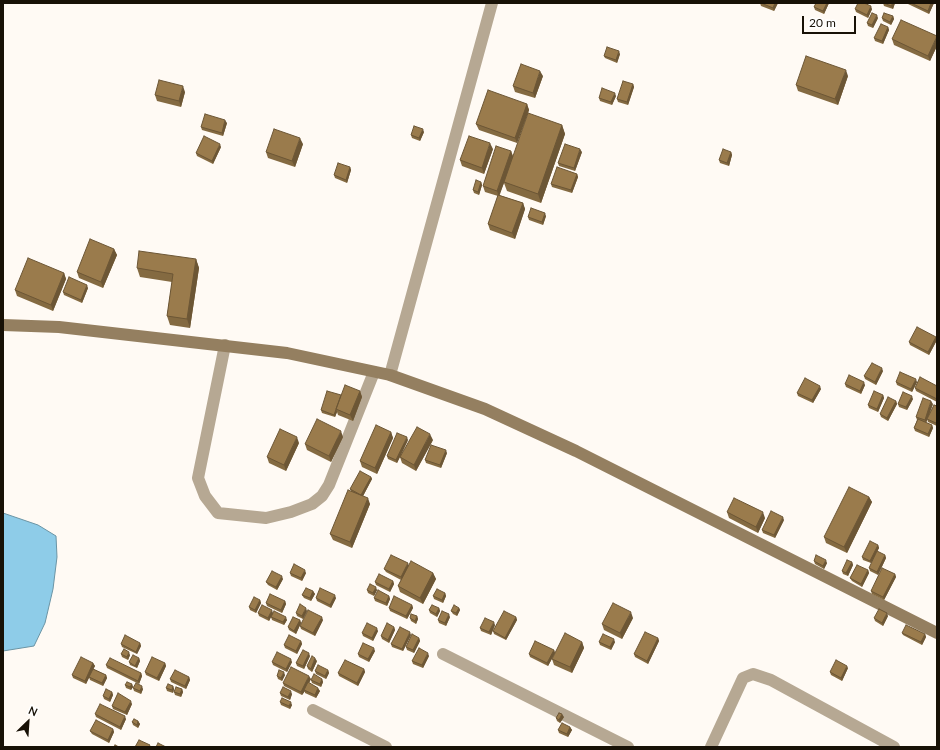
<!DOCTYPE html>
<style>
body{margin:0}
#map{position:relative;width:940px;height:750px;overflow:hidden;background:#fffaf4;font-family:Lato,sans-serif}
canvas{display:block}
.frame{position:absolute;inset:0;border:4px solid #181106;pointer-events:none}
.north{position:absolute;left:8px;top:702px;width:40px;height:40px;-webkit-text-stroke:3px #fff;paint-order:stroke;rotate:25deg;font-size:11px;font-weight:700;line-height:16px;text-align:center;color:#181106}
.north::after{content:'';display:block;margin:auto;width:14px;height:18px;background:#181106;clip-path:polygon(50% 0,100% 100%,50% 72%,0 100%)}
.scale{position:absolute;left:802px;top:16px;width:54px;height:18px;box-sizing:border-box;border:2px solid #181106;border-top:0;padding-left:5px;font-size:12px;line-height:14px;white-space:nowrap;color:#181106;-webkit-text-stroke:3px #fff;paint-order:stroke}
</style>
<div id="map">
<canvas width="940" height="750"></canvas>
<div class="frame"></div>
<div class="north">N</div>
<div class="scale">20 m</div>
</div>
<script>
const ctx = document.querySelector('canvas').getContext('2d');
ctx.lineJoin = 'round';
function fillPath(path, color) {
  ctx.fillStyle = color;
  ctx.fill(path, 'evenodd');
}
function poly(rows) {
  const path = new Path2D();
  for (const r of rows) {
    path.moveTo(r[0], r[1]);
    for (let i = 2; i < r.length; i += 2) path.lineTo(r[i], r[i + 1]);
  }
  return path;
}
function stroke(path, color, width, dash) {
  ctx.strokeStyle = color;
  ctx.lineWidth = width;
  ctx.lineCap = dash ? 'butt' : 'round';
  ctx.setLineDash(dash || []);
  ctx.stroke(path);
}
const water = poly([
 [3,513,38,525,56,536,57,557,53,589,45,623,34,646,3,651,3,513]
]);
const street = poly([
 [225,345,198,478,205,496,218,513,266,518,291,512,312,504,322,496,329,485,374,372],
 [390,375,492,3],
 [443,654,628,747],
 [313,710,386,747],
 [711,747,743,678,753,674,771,680,894,747]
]);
const secondary = poly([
 [3,325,59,327,287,353,390,375,485,409,576,451,937,633]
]);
const wall = poly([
 [760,3,778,3,774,11,761,6],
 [816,3,829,3,824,14,815,10,814,7],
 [883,3,895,3,893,9,884,6],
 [908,3,934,3,929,14,908,4],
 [855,9,872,9,868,18,856,12],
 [893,16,894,19,891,25,883,21,882,18],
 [878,18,873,28,868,26,867,23],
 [888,27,889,30,883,44,875,41,874,38],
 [892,39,937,46,930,61,894,45],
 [620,54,617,63,605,58,604,56],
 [543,76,535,98,515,92,513,86],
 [848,76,838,105,798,91,796,85],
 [633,84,634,87,628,105,618,102,617,99],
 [185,92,181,107,157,101,155,95],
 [616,96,612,105,600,101,599,98],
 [527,104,529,110,517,143,479,130,476,124],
 [227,123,223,136,202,130,201,127],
 [562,125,565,134,541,203,507,191,504,183,499,195,523,203,525,209,515,239,490,230,488,224,498,196,485,192,483,186,511,151,513,156],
 [424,132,420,141,412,138,411,135],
 [303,144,295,167,268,158,266,152],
 [221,147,213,164,197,156,196,153],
 [493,149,484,174,462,166,460,160],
 [582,152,575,171,559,166,558,163],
 [731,152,732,155,729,166,720,163,719,160],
 [350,167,351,170,347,183,335,178,334,175],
 [577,174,578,177,572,193,552,187,551,184],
 [481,182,482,185,479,195,474,193,473,190],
 [546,216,543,225,529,220,528,217],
 [114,249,117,255,103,288,79,278,77,272],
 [196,259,199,268,190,328,170,325,167,316,172,282,140,277,137,268],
 [64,273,66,279,53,311,17,296,15,290],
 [88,288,82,303,64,295,63,292],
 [936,337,937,340,929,355,910,345,909,342],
 [883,371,876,385,865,379,864,376],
 [896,382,917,382,912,392,897,385],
 [845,384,865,385,861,394,846,387],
 [937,386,937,402,916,391,915,388],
 [821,389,813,403,798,396,797,393],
 [360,391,362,397,353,421,338,415,337,412,335,417,322,413,321,410,341,396],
 [883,395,884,398,878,412,869,408,868,405],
 [913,399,907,410,899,407,898,404],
 [896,401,897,404,888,421,881,417,880,414],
 [933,404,926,423,932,425,933,428,929,437,915,431,914,428,917,420,916,417],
 [934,405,937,426,928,422,927,419],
 [391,432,393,438,377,474,362,467,360,461],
 [343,437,331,462,307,450,305,444],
 [408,440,401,455,433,440,416,471,402,463,400,457,397,463,388,459,387,456],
 [299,443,286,471,269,463,267,457],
 [447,453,441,468,426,463,425,460],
 [371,477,372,479,363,496,370,504,352,548,333,540,330,534,351,491,350,489],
 [869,497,872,502,847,553,826,543,824,537],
 [727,512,765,518,758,533,729,518],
 [784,520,775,538,763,533,762,530],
 [878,545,879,548,871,563,863,560,862,557],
 [885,555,886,558,878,575,870,571,869,568],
 [814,561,827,563,824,569,815,564],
 [852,562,853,565,848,576,843,574,842,571],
 [409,566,433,573,436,579,423,604,400,592,398,586,401,580,386,572,384,569],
 [868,570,869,573,862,587,852,581,850,578],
 [290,573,306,573,302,581,291,576],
 [895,574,896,577,884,600,872,594,871,591],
 [283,579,277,590,268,585,266,582],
 [393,581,394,584,390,592,376,585,375,582],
 [367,590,377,590,374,596,368,593],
 [313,591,315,594,311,601,304,598,302,595],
 [445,593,446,596,443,603,434,599,433,596],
 [389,596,390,599,387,606,375,601,374,598],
 [316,598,336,598,331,608,317,601],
 [260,600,261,603,256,613,250,610,249,607],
 [285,601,286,604,282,613,267,606,266,603],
 [412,605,413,608,407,619,390,611,389,608],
 [439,608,440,611,437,617,430,613,429,610],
 [459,608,460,610,457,616,453,614,451,611],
 [307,611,303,619,297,616,296,613],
 [258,613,273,613,287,620,284,625,272,620,271,617,269,621,259,616],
 [417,616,418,619,416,624,411,621,410,618],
 [888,616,883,626,875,621,874,618],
 [450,617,446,626,439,623,438,620],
 [516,617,517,620,506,640,494,634,493,631],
 [633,618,622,639,604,630,602,624],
 [300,620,301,623,296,634,289,630,288,627],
 [323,620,315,636,301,629,300,626],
 [495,625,491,635,481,631,480,628],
 [394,627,395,630,389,643,382,639,381,636],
 [378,631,373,641,363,636,362,633],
 [902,633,925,634,926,637,922,645,903,635],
 [411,635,403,651,392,647,391,644],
 [419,638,420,641,414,653,407,650,406,647],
 [658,638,659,641,648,664,635,657,634,654],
 [301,641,302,644,297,654,285,648,284,645],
 [582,642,584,648,572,673,554,665,552,659],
 [599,642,615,642,611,650,600,645],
 [140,643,141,646,137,654,122,647,121,644],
 [554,650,555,653,548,666,530,657,529,654],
 [375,651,369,662,359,657,358,654],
 [121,654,130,655,128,660,122,657],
 [310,656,304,669,297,666,296,663],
 [429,656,423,668,413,664,412,661],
 [139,658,140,661,137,668,130,665,129,662],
 [317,661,312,672,308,669,307,666],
 [272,662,292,662,287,672,273,665],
 [93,663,95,666,93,669,106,675,107,678,103,686,90,680,89,677,90,675,86,684,73,678,72,675],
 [165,663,166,666,159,681,146,675,145,672],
 [106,665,141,673,142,676,139,684,107,668],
 [848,668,842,681,831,675,830,672],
 [364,669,365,672,358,686,339,676,338,673],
 [328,670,329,673,326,679,316,674,315,671],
 [285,675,282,681,278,679,277,676],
 [189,677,190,680,186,689,171,682,170,679],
 [311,679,309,683,320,691,316,698,305,693,305,691,302,695,284,686,283,683],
 [322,679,323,682,321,687,312,683,311,680],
 [132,684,133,687,131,690,126,688,125,685],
 [173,686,174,689,173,693,167,691,166,688],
 [133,688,143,689,141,694,134,691],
 [182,689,183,692,181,697,175,695,174,692],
 [112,692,113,695,110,702,104,699,103,696],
 [280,693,292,694,290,700,281,696],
 [280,702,292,705,290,709,281,705],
 [132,704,127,715,113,709,112,706],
 [95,714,126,719,121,730,96,717],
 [564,717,560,723,557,721,556,718],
 [138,721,140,724,138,728,133,725,132,722],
 [570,727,572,730,568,737,559,733,558,730],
 [113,729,114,732,109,743,92,734,90,731]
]);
const shadedWall = poly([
 [775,3,778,3,774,11,773,8],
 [827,3,829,3,824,14,823,11],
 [893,3,895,3,893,9,891,6],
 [931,3,934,3,929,14,928,11],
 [871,6,872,9,868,18,867,15],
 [877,15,878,18,873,28,872,25],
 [893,16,894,19,891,25,890,22],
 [888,27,889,30,883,44,882,41],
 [937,36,937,46,930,61,928,56],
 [619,51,620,54,617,63,616,60],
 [846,70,848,76,838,105,835,99],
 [540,71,543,76,535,98,533,93],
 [633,84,634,87,628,105,627,102],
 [183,86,185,92,181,107,179,101],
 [615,93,616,96,612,105,611,102],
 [527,104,529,110,517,143,515,138],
 [225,120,227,123,223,136,222,133],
 [562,125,565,134,541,203,538,194],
 [423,129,424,132,420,141,419,138],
 [300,138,303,144,295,167,292,161],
 [490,143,493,149,484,174,482,168],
 [220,144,221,147,213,164,212,161],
 [580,149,582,152,575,171,574,168],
 [511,151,513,157,499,197,497,191],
 [731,152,732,155,729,166,727,163],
 [350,167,351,170,347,183,346,180],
 [577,174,578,177,572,193,571,190],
 [481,182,482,185,479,195,478,192],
 [523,203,525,209,515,239,512,233],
 [545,213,546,216,543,225,542,222],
 [114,249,117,255,103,288,101,282],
 [196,259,199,268,190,328,187,319],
 [64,273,66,279,53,311,51,305],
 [87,285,88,288,82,303,81,300],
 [936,337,937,340,929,355,928,352],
 [882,368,883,371,876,385,875,382],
 [916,379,917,382,912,392,911,389],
 [864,382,865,385,861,394,860,391],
 [820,386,821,389,813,403,812,400],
 [360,391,362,397,353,421,350,415],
 [341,395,342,398,336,409,337,412,335,417,334,415],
 [883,395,884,398,878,412,877,409],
 [912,396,913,399,907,410,906,407],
 [896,401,897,404,888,421,887,418],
 [931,401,933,404,926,423,925,420],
 [932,425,933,428,929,437,928,434],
 [341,431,343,437,331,462,329,456],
 [391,432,393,438,377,474,375,468],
 [430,434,433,440,416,471,414,465],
 [297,437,299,443,286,471,284,465],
 [407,437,408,440,397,463,396,460],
 [446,450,447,453,441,468,440,465],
 [371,477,372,479,362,498,361,495],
 [869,497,872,502,847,553,844,547],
 [368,498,370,504,352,548,350,542],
 [763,512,765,518,758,533,756,527],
 [783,517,784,520,775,538,774,535],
 [878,545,879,548,871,563,870,561],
 [885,555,886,558,878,575,877,572],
 [826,560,827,563,824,569,823,566],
 [852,562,853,565,848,576,846,573],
 [408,563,409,566,402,580,401,577],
 [305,570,306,573,302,581,301,578],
 [868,570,869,573,862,587,861,584],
 [433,573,436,579,423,604,420,598],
 [895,574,896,577,884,600,883,597],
 [282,576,283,579,277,590,276,587],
 [393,581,394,584,390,592,389,589],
 [376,587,377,590,374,596,373,593],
 [313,591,315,594,311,601,310,598],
 [445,593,446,596,443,603,442,600],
 [335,595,336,598,331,608,330,605],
 [389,596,390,599,387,606,386,603],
 [260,600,261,603,256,613,255,610],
 [285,601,286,604,282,613,281,610],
 [412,605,413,608,407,619,406,616],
 [306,608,307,611,303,619,302,616],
 [439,608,440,611,437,617,436,614],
 [459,608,460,610,457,616,456,613],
 [272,610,273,613,269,621,268,618],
 [631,612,633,618,622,639,620,633],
 [887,613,888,616,883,626,882,623],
 [449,614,450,617,446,626,445,623],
 [417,616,418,619,416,624,415,621],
 [286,617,287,620,284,625,283,622],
 [322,617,323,620,315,636,313,633],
 [516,617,517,620,506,640,505,638],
 [300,620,301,623,296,634,294,631],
 [494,622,495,625,491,635,489,632],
 [394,627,395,630,389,643,388,640],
 [377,628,378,631,373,641,372,638],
 [410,632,411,635,403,651,402,649],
 [925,634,926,637,922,645,921,642],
 [419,638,420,641,414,653,413,650],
 [658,638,659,641,648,664,647,661],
 [614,639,615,642,611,650,610,647],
 [301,641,302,644,297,654,296,651],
 [582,642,584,648,572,673,570,667],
 [140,643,141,646,137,654,136,652],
 [374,648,375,651,369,662,368,659],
 [554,650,555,653,548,666,547,663],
 [129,652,130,655,128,660,127,657],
 [309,653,310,656,304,669,303,666],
 [428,653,429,656,423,668,422,665],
 [139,658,140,661,137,668,135,666],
 [315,658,317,661,312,672,311,669],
 [291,659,292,662,287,672,286,669],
 [93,663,95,666,86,684,85,681],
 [165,663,166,666,159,681,157,678],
 [847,666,848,668,842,681,841,678],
 [364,669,365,672,358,686,357,683],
 [328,670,329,673,326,679,325,676],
 [284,672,285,675,282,681,281,678],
 [141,673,142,676,139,684,138,681],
 [106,675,107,678,103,686,102,683],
 [309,676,311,679,305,690,304,690,305,691,302,695,301,692],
 [189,677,190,680,186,689,185,686],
 [322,679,323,682,321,687,320,684],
 [132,684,133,687,131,690,130,687],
 [142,686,143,689,141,694,140,691],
 [173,686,174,689,173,693,172,690],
 [318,688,320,691,316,698,315,695],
 [182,689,183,692,181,697,180,694],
 [291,691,292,694,290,700,288,697],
 [112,692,113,695,110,702,109,699],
 [131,701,132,704,127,715,125,712],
 [291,702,292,705,290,709,289,706],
 [562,714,564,717,560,723,559,720],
 [125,716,126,719,121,730,120,727],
 [138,721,140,724,138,728,137,725],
 [570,727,572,730,568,737,567,734],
 [113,729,114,732,109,743,108,740]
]);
const building = poly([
 [761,3,775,3,773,8,761,3],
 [816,3,827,3,823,11,814,7,816,3],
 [858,3,864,3,871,6,867,15,855,9,858,3],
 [884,3,893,3,891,6,884,3],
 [911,3,931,3,928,11,911,3],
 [872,13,877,15,872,25,867,23,872,13],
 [884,13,893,16,890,22,882,18,884,13],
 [901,20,937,36,928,56,892,39,901,20],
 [881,24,888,27,882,41,874,38,881,24],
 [607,47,619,51,616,60,604,56,607,47],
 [806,56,846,70,835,99,796,85,806,56],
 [521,64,540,71,533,93,513,86,521,64],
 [159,80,183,86,179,101,155,95,159,80],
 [623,81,633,84,627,102,617,99,623,81],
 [602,88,615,93,611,102,599,98,602,88],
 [488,90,527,104,515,138,476,124,488,90],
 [528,113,562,125,538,194,504,182,528,113],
 [205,114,225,120,222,133,201,127,205,114],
 [414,126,423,129,419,138,411,135,414,126],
 [274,129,300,138,292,161,266,152,274,129],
 [204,136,220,144,212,161,196,153,204,136],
 [469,136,490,143,482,168,460,160,469,136],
 [565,144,580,149,574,168,558,163,565,144],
 [496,146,511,151,497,191,483,186,496,146],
 [723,149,731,152,727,163,719,160,723,149],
 [338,163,350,167,346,180,334,175,338,163],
 [557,167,577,174,571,190,551,184,557,167],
 [476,180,481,182,478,192,473,190,476,180],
 [498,195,523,203,512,233,488,224,498,195],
 [531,208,545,213,542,222,528,217,531,208],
 [90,239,114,249,101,282,77,272,90,239],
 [139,251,196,259,187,319,167,316,173,274,137,268,139,251],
 [28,258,64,273,51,305,15,290,28,258],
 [69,277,87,285,81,300,63,292,69,277],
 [917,327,936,337,928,352,909,342,917,327],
 [872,363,882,368,875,382,864,376,872,363],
 [900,372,916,379,911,389,896,382,900,372],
 [849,375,864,382,860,391,845,384,849,375],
 [920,377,937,386,937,399,915,388,920,377],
 [805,378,820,386,812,400,797,393,805,378],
 [345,385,360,391,350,415,336,409,345,385],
 [327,391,341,395,334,415,321,410,327,391],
 [874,391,883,395,877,409,868,405,874,391],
 [903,392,912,396,906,407,898,404,903,392],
 [888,397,896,401,887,418,880,414,888,397],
 [923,398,931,401,925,420,916,417,923,398],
 [934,405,937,406,937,420,936,423,927,419,934,405],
 [317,419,341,431,329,456,305,444,317,419],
 [918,419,932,425,928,434,914,428,918,419],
 [376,425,391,432,375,468,360,461,376,425],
 [417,427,430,434,414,465,400,457,417,427],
 [280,429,297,437,284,465,267,457,280,429],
 [397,433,407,437,396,460,387,456,397,433],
 [431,445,446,450,440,465,425,460,431,445],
 [360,471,371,477,361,495,350,489,360,471],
 [849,487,869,497,844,547,824,537,849,487],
 [348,490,368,498,350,542,330,534,348,490],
 [734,498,763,512,756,527,727,512,734,498],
 [771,511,783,517,774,535,762,530,771,511],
 [870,541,878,545,870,561,862,557,870,541],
 [877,551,885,555,877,572,869,568,877,551],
 [391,555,408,563,401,577,384,569,391,555],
 [816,555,826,560,823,566,814,561,816,555],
 [847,560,852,562,846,573,842,571,847,560],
 [411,561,433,573,420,598,398,586,411,561],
 [294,564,305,570,301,578,290,573,294,564],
 [857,565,868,570,861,584,850,578,857,565],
 [882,568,895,574,883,597,871,591,882,568],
 [272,571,282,576,276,587,266,582,272,571],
 [379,574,393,581,389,589,375,582,379,574],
 [370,584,376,587,373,593,367,590,370,584],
 [306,588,313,591,310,598,302,595,306,588],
 [320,588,335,595,330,605,316,598,320,588],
 [437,589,445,593,442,600,433,596,437,589],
 [378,590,389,596,386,603,374,598,378,590],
 [270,594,285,601,281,610,266,603,270,594],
 [394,596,412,605,406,616,389,608,394,596],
 [254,597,260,600,255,610,249,607,254,597],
 [613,603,631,612,620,633,602,624,613,603],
 [300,604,306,608,302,616,296,613,300,604],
 [262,605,272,610,268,618,258,613,262,605],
 [432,605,439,608,436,614,429,610,432,605],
 [454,605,459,608,456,613,451,611,454,605],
 [879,609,887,613,882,623,874,618,879,609],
 [308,610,322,617,313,633,300,626,308,610],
 [274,611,286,617,283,622,271,617,274,611],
 [442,611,449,614,445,623,438,620,442,611],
 [504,611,516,617,505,638,493,631,504,611],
 [411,614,417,616,415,621,410,618,411,614],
 [293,617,300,620,294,631,288,627,293,617],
 [485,618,494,622,489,632,480,628,485,618],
 [367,623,377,628,372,638,362,633,367,623],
 [387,623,394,627,388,640,381,636,387,623],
 [906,625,925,634,921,642,902,633,906,625],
 [400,627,410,632,402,649,391,644,400,627],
 [645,632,658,638,647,661,634,654,645,632],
 [565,633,582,642,570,667,552,659,565,633],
 [412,634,419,638,413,650,406,647,412,634],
 [603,634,614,639,610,647,599,642,603,634],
 [125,635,140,643,136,652,121,644,125,635],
 [289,635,301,641,296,651,284,645,289,635],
 [535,641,554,650,547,663,529,654,535,641],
 [363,643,374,648,368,659,358,654,363,643],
 [419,648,428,653,422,665,412,661,419,648],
 [124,649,129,652,127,657,121,654,124,649],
 [303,650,309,653,303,666,296,663,303,650],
 [277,652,291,659,286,669,272,662,277,652],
 [133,655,139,658,135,666,129,662,133,655],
 [312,656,315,658,311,669,307,666,312,656],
 [81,657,93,663,85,681,72,675,81,657],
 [152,657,165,663,157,678,145,672,152,657],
 [110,658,141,673,138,681,106,665,110,658],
 [345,660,364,669,357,683,338,673,345,660],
 [836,660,847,666,841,678,830,672,836,660],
 [318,665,328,670,325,676,315,671,318,665],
 [291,667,309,676,301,692,283,683,291,667],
 [93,669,106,675,102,683,89,677,93,669],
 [175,670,189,677,185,686,170,679,175,670],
 [279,670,284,672,281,678,277,676,279,670],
 [314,674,322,679,320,684,311,680,314,674],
 [127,682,132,684,130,687,125,685,127,682],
 [308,682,318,688,315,695,304,690,308,682],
 [136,683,142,686,140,691,133,688,136,683],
 [168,684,173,686,172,690,166,688,168,684],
 [176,687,182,689,180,694,174,692,176,687],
 [283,687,291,691,288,697,280,693,283,687],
 [106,689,112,692,109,699,103,696,106,689],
 [118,693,131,701,125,712,112,706,118,693],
 [282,698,291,702,289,706,280,702,282,698],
 [100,704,125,716,120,727,95,714,100,704],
 [559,713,562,714,559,720,556,718,559,713],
 [134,719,138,721,137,725,132,722,134,719],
 [96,720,113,729,108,740,90,731,96,720],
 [562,723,570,727,567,734,558,730,562,723],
 [139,740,150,745,149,747,135,747,139,740],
 [158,743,166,747,156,747,158,743],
 [115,745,119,747,114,747,115,745]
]);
fillPath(water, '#8ecce8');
stroke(water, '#6b94a4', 1);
stroke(street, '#b6a893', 12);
stroke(secondary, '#947f60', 12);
fillPath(wall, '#846a41');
fillPath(shadedWall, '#6c5635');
fillPath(building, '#9a7b4c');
stroke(building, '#6c5635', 1);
</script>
